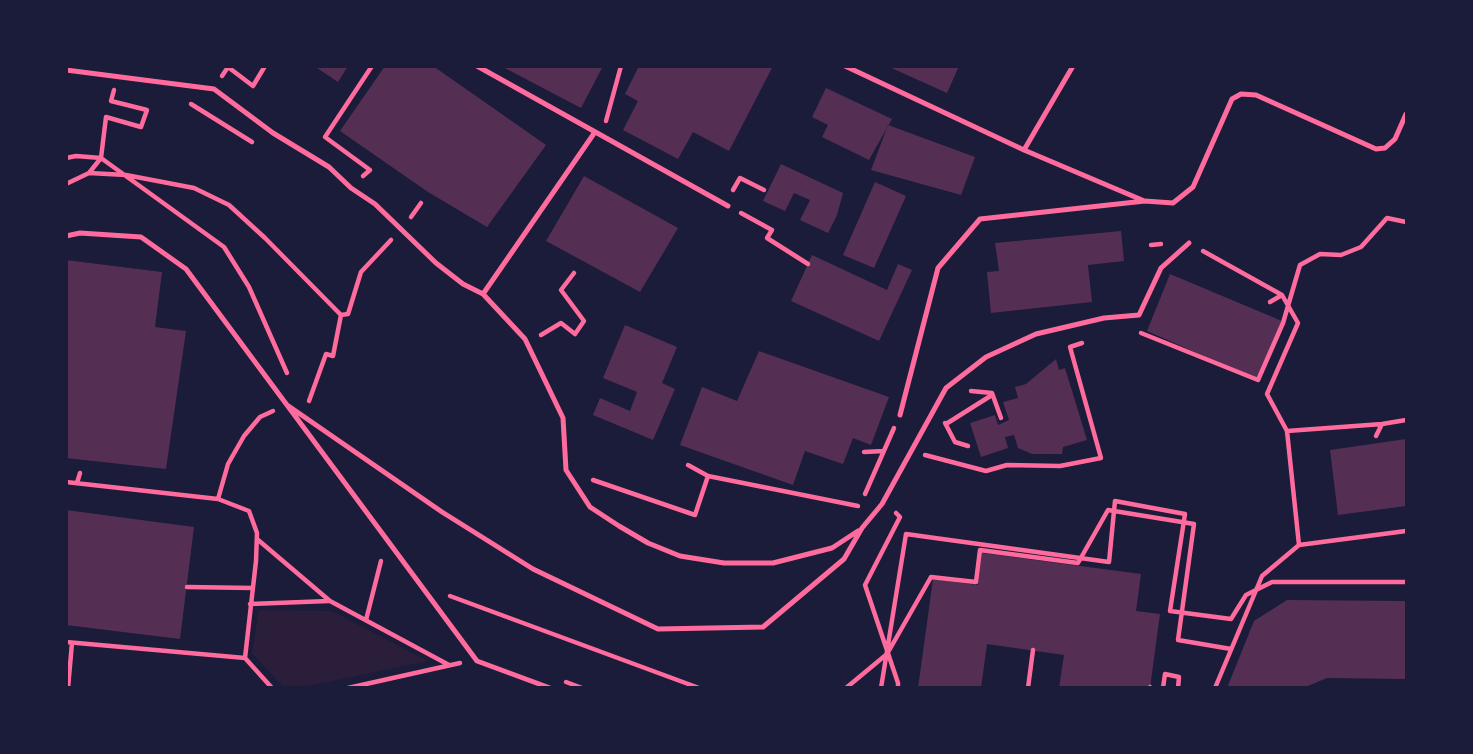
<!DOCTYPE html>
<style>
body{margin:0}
#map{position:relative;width:1473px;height:754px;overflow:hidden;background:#1b1b3a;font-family:"Space Grotesk",sans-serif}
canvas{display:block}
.frame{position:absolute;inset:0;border:68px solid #1b1b3a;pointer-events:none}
</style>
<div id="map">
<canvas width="1473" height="754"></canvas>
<div class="frame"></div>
</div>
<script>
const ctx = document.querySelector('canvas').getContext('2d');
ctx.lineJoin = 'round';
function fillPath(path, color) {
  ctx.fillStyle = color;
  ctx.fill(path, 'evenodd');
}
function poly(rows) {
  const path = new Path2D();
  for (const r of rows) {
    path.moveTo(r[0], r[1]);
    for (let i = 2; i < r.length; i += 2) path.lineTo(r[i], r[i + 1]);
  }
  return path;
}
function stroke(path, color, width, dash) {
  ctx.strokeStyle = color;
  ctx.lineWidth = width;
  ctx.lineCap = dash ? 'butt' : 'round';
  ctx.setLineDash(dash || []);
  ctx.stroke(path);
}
const green = poly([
 [259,610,332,611,428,661,303,687,283,687,252,653]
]);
const building = poly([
 [314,66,348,66,338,82],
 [385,66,433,66,546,145,487,227,428,192,340,131],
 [501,66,603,66,581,108],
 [639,66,773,66,729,151,693,132,678,159,623,130,638,101,625,94],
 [887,66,959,66,947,93],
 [826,88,892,119,869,160,822,137,828,125,812,117],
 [888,125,975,157,961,195,871,170],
 [781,164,843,193,837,215,828,233,800,220,810,200,794,193,785,211,763,201],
 [584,176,678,228,640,292,546,241],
 [875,182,906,196,874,268,843,255],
 [1121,231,1124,261,1088,265,1092,302,991,313,987,272,999,271,995,243],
 [812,255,887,290,898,264,912,270,879,341,791,301],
 [66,260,162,272,155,327,186,331,166,469,66,458],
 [1170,274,1282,321,1256,379,1147,331],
 [625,325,677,347,662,383,675,389,653,440,593,415,600,398,630,411,637,392,603,378],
 [759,351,889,397,871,445,853,438,843,464,805,451,793,485,680,445,702,387,737,401],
 [1056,359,1059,370,1065,368,1087,440,1063,447,1062,454,1032,454,1018,448,1014,435,1005,437,1008,448,981,457,970,423,995,415,998,425,1009,420,1003,402,1018,398,1015,387,1026,384],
 [1406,439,1406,506,1338,515,1330,450],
 [66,510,194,527,180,639,66,625],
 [982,553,1141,574,1136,611,1160,614,1150,688,1059,688,1064,655,987,644,981,688,918,688,933,579,978,585],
 [1287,600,1406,601,1406,679,1327,678,1303,688,1227,688,1254,621]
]);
const path = poly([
 [222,76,228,67,253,86,265,66],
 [191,104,252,142],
 [606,121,621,66],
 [66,158,76,156,101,158,224,247,249,287,287,373],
 [89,173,126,175,194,188,229,205,265,238,341,315],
 [363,176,370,170,325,137,372,66],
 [66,184,89,173,101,158,106,117,141,127,147,110,111,101,114,90],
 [733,190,740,178,764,190],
 [741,213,772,230,767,238,808,264],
 [411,217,421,203],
 [1151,245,1161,244],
 [1203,251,1282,295,1270,302],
 [1282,295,1298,323,1267,394,1287,431,1382,424,1376,436],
 [1141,333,1258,380,1283,323,1300,265,1320,254,1341,255,1361,247,1387,218,1406,222],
 [541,335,561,323,575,334,584,321,561,290,574,273],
 [971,391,992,393,1001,418],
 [309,401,326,354,333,356,341,315,348,314,361,272,391,240],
 [945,423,955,442,968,446],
 [946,424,992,395],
 [1382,424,1406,420],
 [1287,431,1299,545],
 [864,452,884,451],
 [925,455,986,471,1007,465,1060,466,1101,458,1070,347,1082,343],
 [708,476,858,506],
 [593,480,695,515,708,476,688,465],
 [66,482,218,499,249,511,257,533,256,561,245,658],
 [77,483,80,473],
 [865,494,894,428],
 [218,499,228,464,244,436,260,417,273,411],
 [896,513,900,517,865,585,898,683,898,688],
 [257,539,330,601,449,665],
 [187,587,253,588],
 [450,596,699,688],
 [250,604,329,601],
 [366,620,381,561],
 [66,642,245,658,272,688],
 [566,682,582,688],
 [1150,687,1151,688],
 [68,688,72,643],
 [348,688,460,663],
 [846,688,887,654,931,577,976,582,980,550,1078,563,1108,510,1194,524,1178,640,1231,649],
 [881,688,906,534,1109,562,1115,501,1185,514,1170,611,1231,619,1246,595,1272,582,1406,582],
 [1028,688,1033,650],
 [1163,688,1165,674,1179,677,1178,688],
 [1215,688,1262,576,1299,545,1406,531]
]);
const service = poly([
 [477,66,728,206],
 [845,66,1024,150,1142,200],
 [66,70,214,89,273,133,329,167,351,188,375,204,436,263,463,284,483,294,525,339,563,418,566,470,590,507,619,526,648,543,680,556,724,563,773,563,832,548,858,531],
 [1024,150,1073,66],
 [66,236,80,233,141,237,186,269,477,661,550,688],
 [483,294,595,132],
 [287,405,442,512,533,569,658,629,763,627,844,559,862,528,882,504,946,388,986,357,1036,334,1104,318,1139,315,1161,268,1189,243],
 [900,415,938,268,980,219,1145,201,1173,203,1193,187,1232,99,1241,94,1256,95,1376,149,1385,148,1395,139,1406,114]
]);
fillPath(green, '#2a1e3b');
fillPath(building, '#542f53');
stroke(path, '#ff6b9d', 4.5);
stroke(service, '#ff6b9d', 5);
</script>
